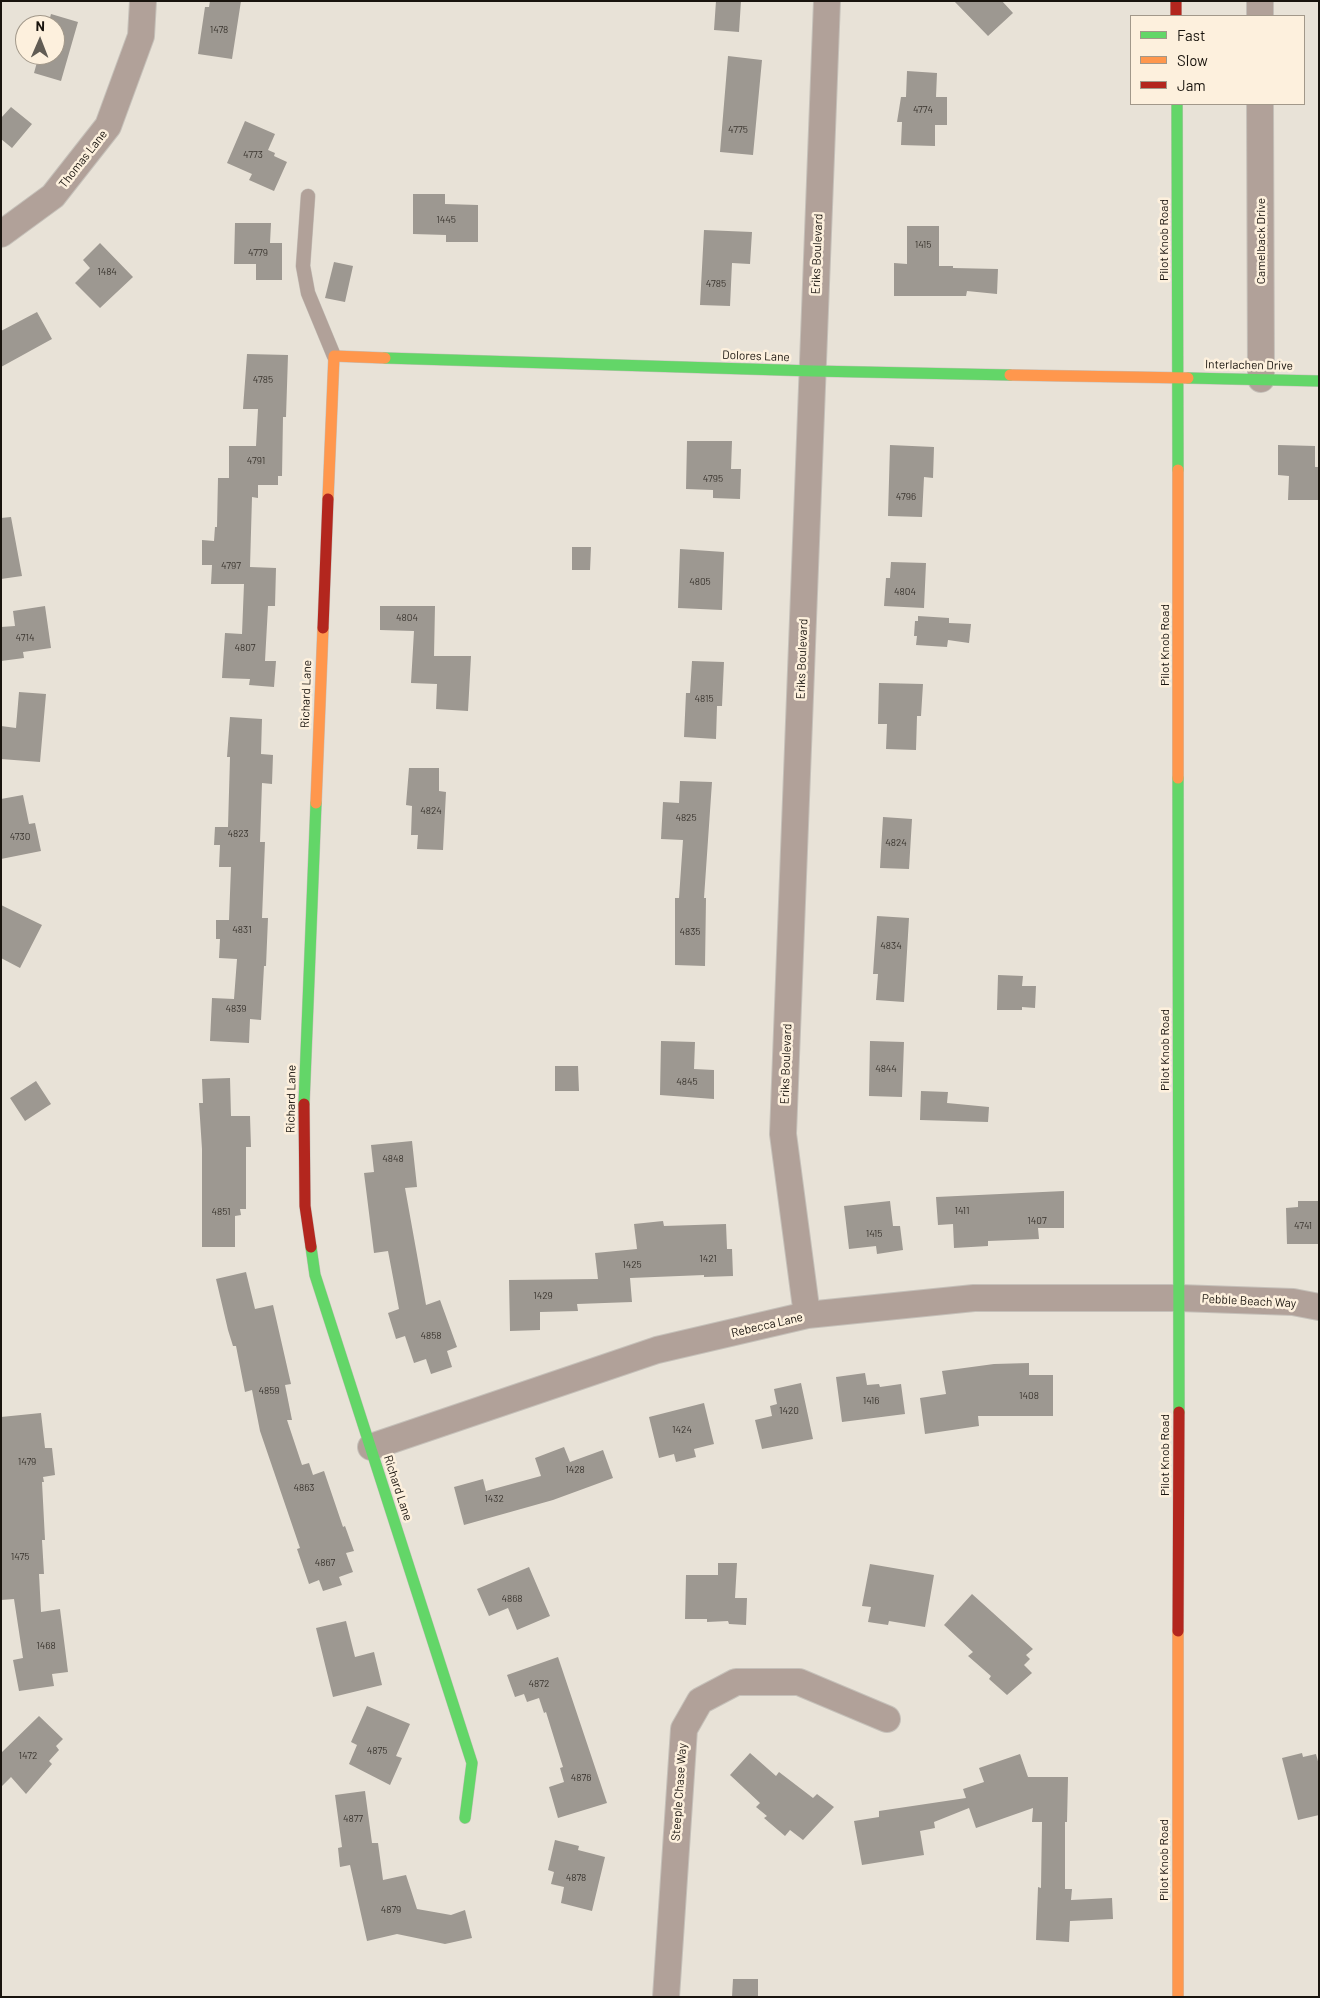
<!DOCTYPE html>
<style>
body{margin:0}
#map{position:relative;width:1320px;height:1998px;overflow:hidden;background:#e8e2d7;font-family:Barlow,sans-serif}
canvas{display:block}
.frame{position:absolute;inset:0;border:2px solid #19140e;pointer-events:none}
.legend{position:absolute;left:1130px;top:15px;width:175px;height:90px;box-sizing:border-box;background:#fdf0dd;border:1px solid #a2988a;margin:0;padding:6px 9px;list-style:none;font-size:15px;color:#19140e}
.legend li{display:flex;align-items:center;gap:10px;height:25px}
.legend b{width:25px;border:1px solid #a2988a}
.north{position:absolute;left:15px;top:15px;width:50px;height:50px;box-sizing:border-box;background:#fdf0dd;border:1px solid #a2988a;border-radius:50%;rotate:1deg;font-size:14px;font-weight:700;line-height:20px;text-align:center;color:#19140e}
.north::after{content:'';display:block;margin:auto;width:18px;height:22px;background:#615c54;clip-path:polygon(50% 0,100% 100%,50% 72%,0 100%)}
</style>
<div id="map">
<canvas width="1320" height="1998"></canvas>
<div class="frame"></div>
<ul class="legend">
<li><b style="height:6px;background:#63d668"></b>Fast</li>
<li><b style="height:6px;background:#ff974d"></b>Slow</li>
<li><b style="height:6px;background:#b3261e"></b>Jam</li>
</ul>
<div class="north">N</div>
</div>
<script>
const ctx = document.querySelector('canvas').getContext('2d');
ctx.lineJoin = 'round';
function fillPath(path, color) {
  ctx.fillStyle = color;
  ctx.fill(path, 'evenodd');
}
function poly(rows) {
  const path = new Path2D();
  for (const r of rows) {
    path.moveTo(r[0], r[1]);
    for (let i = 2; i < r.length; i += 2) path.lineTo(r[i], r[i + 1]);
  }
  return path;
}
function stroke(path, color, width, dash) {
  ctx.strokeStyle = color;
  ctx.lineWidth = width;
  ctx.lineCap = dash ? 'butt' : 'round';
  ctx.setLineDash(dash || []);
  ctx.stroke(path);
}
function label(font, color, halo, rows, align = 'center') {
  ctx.font = font + ' Barlow,sans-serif';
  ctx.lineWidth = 5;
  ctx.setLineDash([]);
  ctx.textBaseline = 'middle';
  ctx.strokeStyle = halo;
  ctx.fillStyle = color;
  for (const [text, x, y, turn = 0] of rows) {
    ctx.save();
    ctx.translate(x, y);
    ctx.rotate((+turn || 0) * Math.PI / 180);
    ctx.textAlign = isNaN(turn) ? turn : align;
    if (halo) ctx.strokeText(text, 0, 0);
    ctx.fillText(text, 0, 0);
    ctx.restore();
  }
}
const building = poly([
 [210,1,241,1,232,59,198,54,205,7,209,7],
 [716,1,741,1,739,32,714,30],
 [954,1,1002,1,1013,13,988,36],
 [51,14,78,22,61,81,34,73,39,55,55,55,55,25,48,25],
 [728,56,762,60,753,155,720,152],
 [907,71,937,73,936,97,947,97,947,125,935,125,935,146,901,145,902,122,897,122,901,97,906,97],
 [11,107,32,124,12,148,1,139,1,118],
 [245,121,275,134,268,150,275,153,274,156,287,162,274,191,249,180,252,174,227,163],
 [413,194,445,194,445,204,478,205,478,242,446,242,446,235,413,234],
 [235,223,271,223,270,243,282,243,282,280,256,280,256,264,234,264],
 [907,226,939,226,939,266,953,266,953,268,998,269,997,294,967,291,966,296,894,296,894,263,907,264],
 [704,230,752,232,750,264,732,263,730,306,700,305],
 [100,243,133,277,100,308,75,283,90,268,83,260],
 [334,262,353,266,345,302,325,298],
 [37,312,52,339,1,367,1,331],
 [247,354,288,355,286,417,283,417,282,476,278,476,278,485,258,485,258,498,252,497,250,567,276,568,275,606,268,606,265,661,276,661,274,687,249,685,250,679,222,678,225,633,242,634,244,584,211,584,212,565,202,565,202,540,214,541,215,527,217,527,218,478,229,478,229,446,256,446,258,409,243,409],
 [687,441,732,441,731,469,741,469,740,499,713,498,713,490,686,489],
 [890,445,934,447,933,478,924,477,922,517,888,516],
 [1278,445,1315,446,1315,467,1319,467,1319,500,1288,500,1289,476,1278,475],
 [11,517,22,576,1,579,1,518],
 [572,547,591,547,590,570,572,570],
 [680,549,724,552,722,610,678,608],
 [891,562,926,563,924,608,884,606,886,578,890,578],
 [45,606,51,648,23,652,24,658,1,661,1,627,15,626,13,611],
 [380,606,435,606,434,656,471,656,468,711,436,709,437,684,411,683,414,631,380,630],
 [918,616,949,618,949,623,971,624,969,643,948,640,947,647,916,645,917,636,914,636,915,621,918,621],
 [692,661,724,662,722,706,717,706,716,739,684,737,686,693,690,693],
 [879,683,923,684,921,716,917,716,916,750,886,749,887,724,878,724],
 [19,692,46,694,40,762,1,759,1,726,16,728],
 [230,717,262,719,261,754,273,755,272,784,262,783,260,842,265,842,262,918,268,918,266,966,264,966,261,1020,250,1019,249,1043,210,1041,212,998,234,999,237,959,219,958,220,939,216,939,216,920,229,920,231,867,219,867,220,845,214,845,215,827,228,827,230,757,227,757],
 [409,768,439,768,439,791,446,792,443,850,417,849,418,835,411,835,412,806,406,805],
 [680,781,712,782,704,898,706,898,705,966,675,965,675,898,679,898,683,840,661,839,663,802,679,803],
 [23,795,29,824,35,823,41,851,1,859,1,799],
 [883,817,912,819,909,869,880,868],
 [1,905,42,925,20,968,1,958],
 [877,916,909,918,904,1002,876,1000,878,974,873,974],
 [998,975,1023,976,1022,986,1036,986,1035,1008,1022,1007,1022,1010,997,1010],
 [661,1041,695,1042,694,1069,714,1070,714,1099,660,1095],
 [870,1041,904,1042,902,1097,869,1096],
 [555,1066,578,1066,579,1091,555,1091],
 [230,1078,231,1116,250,1116,251,1147,246,1147,246,1209,240,1209,241,1215,235,1216,235,1247,202,1247,202,1149,199,1103,203,1103,202,1079],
 [36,1081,51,1104,25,1121,10,1098],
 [921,1091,948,1092,947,1103,989,1107,988,1122,920,1120],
 [412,1141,417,1187,405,1188,426,1305,440,1300,457,1347,447,1351,452,1367,431,1374,426,1359,414,1363,405,1336,396,1339,388,1313,399,1309,388,1251,374,1253,364,1173,374,1172,371,1145],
 [1064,1191,1064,1228,1038,1228,1039,1239,988,1241,988,1246,954,1248,953,1224,938,1225,936,1197],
 [890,1201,893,1226,900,1226,903,1250,877,1254,876,1246,849,1249,844,1206],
 [1298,1201,1319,1201,1319,1244,1287,1244,1286,1208,1298,1207],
 [663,1221,664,1226,726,1224,727,1249,732,1249,733,1276,704,1277,704,1275,630,1278,632,1302,577,1304,578,1311,540,1312,540,1330,510,1331,509,1280,598,1279,595,1253,637,1249,634,1224],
 [246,1272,255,1309,273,1305,291,1384,285,1385,292,1420,287,1420,302,1465,309,1463,313,1475,324,1471,343,1527,345,1526,354,1551,346,1553,353,1572,339,1577,342,1585,323,1591,319,1580,309,1584,297,1549,300,1548,260,1431,252,1390,245,1392,236,1346,233,1346,228,1330,216,1279],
 [1029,1363,1029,1375,1053,1375,1053,1416,978,1416,979,1426,925,1434,920,1398,946,1394,942,1371,994,1364],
 [865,1373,867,1385,879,1384,880,1387,901,1384,905,1414,842,1422,836,1377],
 [801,1383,813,1439,762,1449,755,1420,772,1416,770,1406,777,1404,774,1389],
 [704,1403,714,1444,694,1449,696,1457,676,1462,674,1454,659,1458,649,1417],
 [41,1413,45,1448,52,1448,55,1475,43,1477,44,1482,42,1482,45,1540,42,1540,44,1574,39,1574,41,1612,60,1609,68,1672,52,1674,54,1686,19,1691,13,1660,23,1658,14,1599,1,1600,1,1417],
 [564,1447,570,1462,603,1450,613,1478,553,1500,464,1525,454,1487,483,1479,486,1491,541,1476,535,1458],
 [718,1563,737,1563,735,1598,747,1598,746,1625,729,1624,728,1621,707,1622,707,1619,685,1619,686,1575,718,1575],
 [870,1564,934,1575,925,1627,889,1621,888,1625,868,1622,871,1607,862,1606],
 [529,1567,550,1616,517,1630,508,1608,489,1616,477,1589],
 [972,1594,1033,1649,1026,1655,1030,1659,1024,1665,1032,1673,1007,1695,989,1679,991,1676,968,1656,973,1652,944,1625],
 [346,1621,355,1657,374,1652,382,1685,333,1697,316,1628],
 [558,1657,607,1803,558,1818,549,1787,564,1782,560,1768,563,1767,546,1712,544,1713,539,1698,527,1702,524,1694,515,1697,507,1675],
 [367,1706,410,1724,396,1756,402,1758,390,1785,349,1764,357,1745,351,1742],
 [39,1716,63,1739,56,1746,59,1750,49,1761,52,1764,26,1794,11,1777,1,1787,1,1753],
 [750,1753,776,1776,779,1772,813,1798,817,1794,834,1807,803,1840,790,1830,785,1836,764,1818,767,1816,756,1807,760,1803,730,1775],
 [1302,1753,1303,1757,1316,1754,1319,1765,1319,1815,1298,1820,1282,1758],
 [1020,1754,1028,1777,1068,1777,1067,1822,1065,1822,1065,1889,1072,1889,1071,1900,1112,1898,1113,1919,1070,1921,1069,1942,1036,1940,1038,1887,1041,1888,1042,1822,1032,1822,1033,1808,976,1828,969,1808,934,1822,935,1828,920,1831,924,1855,862,1865,854,1821,879,1817,879,1811,966,1798,963,1789,984,1782,979,1768],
 [365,1791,372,1843,378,1843,383,1880,406,1875,417,1909,451,1915,465,1910,472,1938,445,1944,397,1934,367,1941,350,1865,340,1867,338,1848,342,1847,335,1795],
 [555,1840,579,1846,578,1850,605,1857,592,1911,561,1903,564,1887,551,1884,554,1872,548,1870],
 [733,1979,758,1979,758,1997,732,1997]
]);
const lane = poly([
 [308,196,303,266,308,293,334,356]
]);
const street = poly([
 [1260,1,1260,16],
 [1260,104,1261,379],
 [1,234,53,196,108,126,141,36,143,1],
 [807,1315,783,1134,827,1],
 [371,1447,657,1350,807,1315,974,1298,1179,1298,1293,1302,1319,1307],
 [666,1997,684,1729,700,1701,736,1682,799,1682,887,1719]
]);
const fast = poly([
 [1177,104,1178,470],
 [385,358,813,371,1010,375],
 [1188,378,1319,381],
 [1178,778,1179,1412],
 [304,1104,316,803],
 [311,1247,315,1275,472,1763,465,1818]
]);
const slow = poly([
 [1010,375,1188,378],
 [1178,470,1178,778],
 [328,499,334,356,385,358],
 [316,803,323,628],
 [1178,1997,1178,1631]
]);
const jam = poly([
 [1176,1,1176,16],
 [323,628,328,499],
 [304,1104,305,1206,311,1247],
 [1178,1631,1179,1412]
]);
const numberNames = [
 ["1478",219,30],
 ["4774",923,110],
 ["4775",738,130],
 ["4773",253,155],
 ["1445",446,220],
 ["1415",923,245],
 ["4779",258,253],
 ["1484",107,272],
 ["4785",716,284],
 ["4785",263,380],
 ["4791",256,461],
 ["4795",713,479],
 ["4796",906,497],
 ["4797",231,566],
 ["4805",700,582],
 ["4804",905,592],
 ["4804",407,618],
 ["4714",25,638],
 ["4807",245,648],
 ["4815",704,699],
 ["4824",431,811],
 ["4825",686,818],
 ["4823",238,834],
 ["4730",20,837],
 ["4824",896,843],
 ["4831",242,930],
 ["4835",690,932],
 ["4834",891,946],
 ["4839",236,1009],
 ["4844",886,1069],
 ["4845",687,1082],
 ["4848",393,1159],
 ["1411",962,1211],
 ["4851",221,1212],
 ["1407",1037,1221],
 ["4741",1303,1226],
 ["1415",874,1234],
 ["1421",708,1259],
 ["1425",632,1265],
 ["1429",543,1296],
 ["4858",431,1336],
 ["4859",269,1391],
 ["1408",1029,1396],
 ["1416",871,1401],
 ["1420",789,1411],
 ["1424",682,1430],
 ["1479",27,1462],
 ["1428",575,1470],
 ["4863",304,1488],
 ["1432",494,1499],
 ["1475",20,1557],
 ["4867",325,1563],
 ["4868",512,1599],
 ["1468",46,1646],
 ["4872",539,1684],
 ["4875",377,1751],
 ["1472",28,1756],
 ["4876",581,1778],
 ["4877",353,1819],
 ["4878",576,1878],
 ["4879",391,1910]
];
const streetNames = [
 ["Thomas Lane",83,159,-52],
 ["Pilot Knob Road",1164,240,-90],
 ["Camelback Drive",1261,241,-90],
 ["Eriks Boulevard",817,254,-88],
 ["Dolores Lane",756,356,2],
 ["Interlachen Drive",1249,365,1],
 ["Pilot Knob Road",1165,645,-90],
 ["Eriks Boulevard",802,659,-88],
 ["Richard Lane",306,694,-88],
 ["Pilot Knob Road",1165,1050,-90],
 ["Eriks Boulevard",786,1064,-88],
 ["Richard Lane",291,1099,-89],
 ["Pebble Beach Way",1249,1301,3],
 ["Rebecca Lane",767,1325,-13],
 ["Pilot Knob Road",1165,1455,-90],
 ["Richard Lane",398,1488,72],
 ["Steeple Chase Way",679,1792,-86],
 ["Pilot Knob Road",1164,1860,-90]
];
fillPath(building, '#9d9891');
stroke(lane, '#c5c0b9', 15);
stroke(street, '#c5c0b9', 28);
stroke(fast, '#c5c0b9', 12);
stroke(slow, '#c5c0b9', 12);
stroke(jam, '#c5c0b9', 12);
stroke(lane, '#b1a199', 14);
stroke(street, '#b1a199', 26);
stroke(fast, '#63d668', 11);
stroke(slow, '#ff974d', 11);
stroke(jam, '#b3261e', 11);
label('10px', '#3a352f', null, numberNames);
label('12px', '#19140e', '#fdf0dd', streetNames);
</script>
